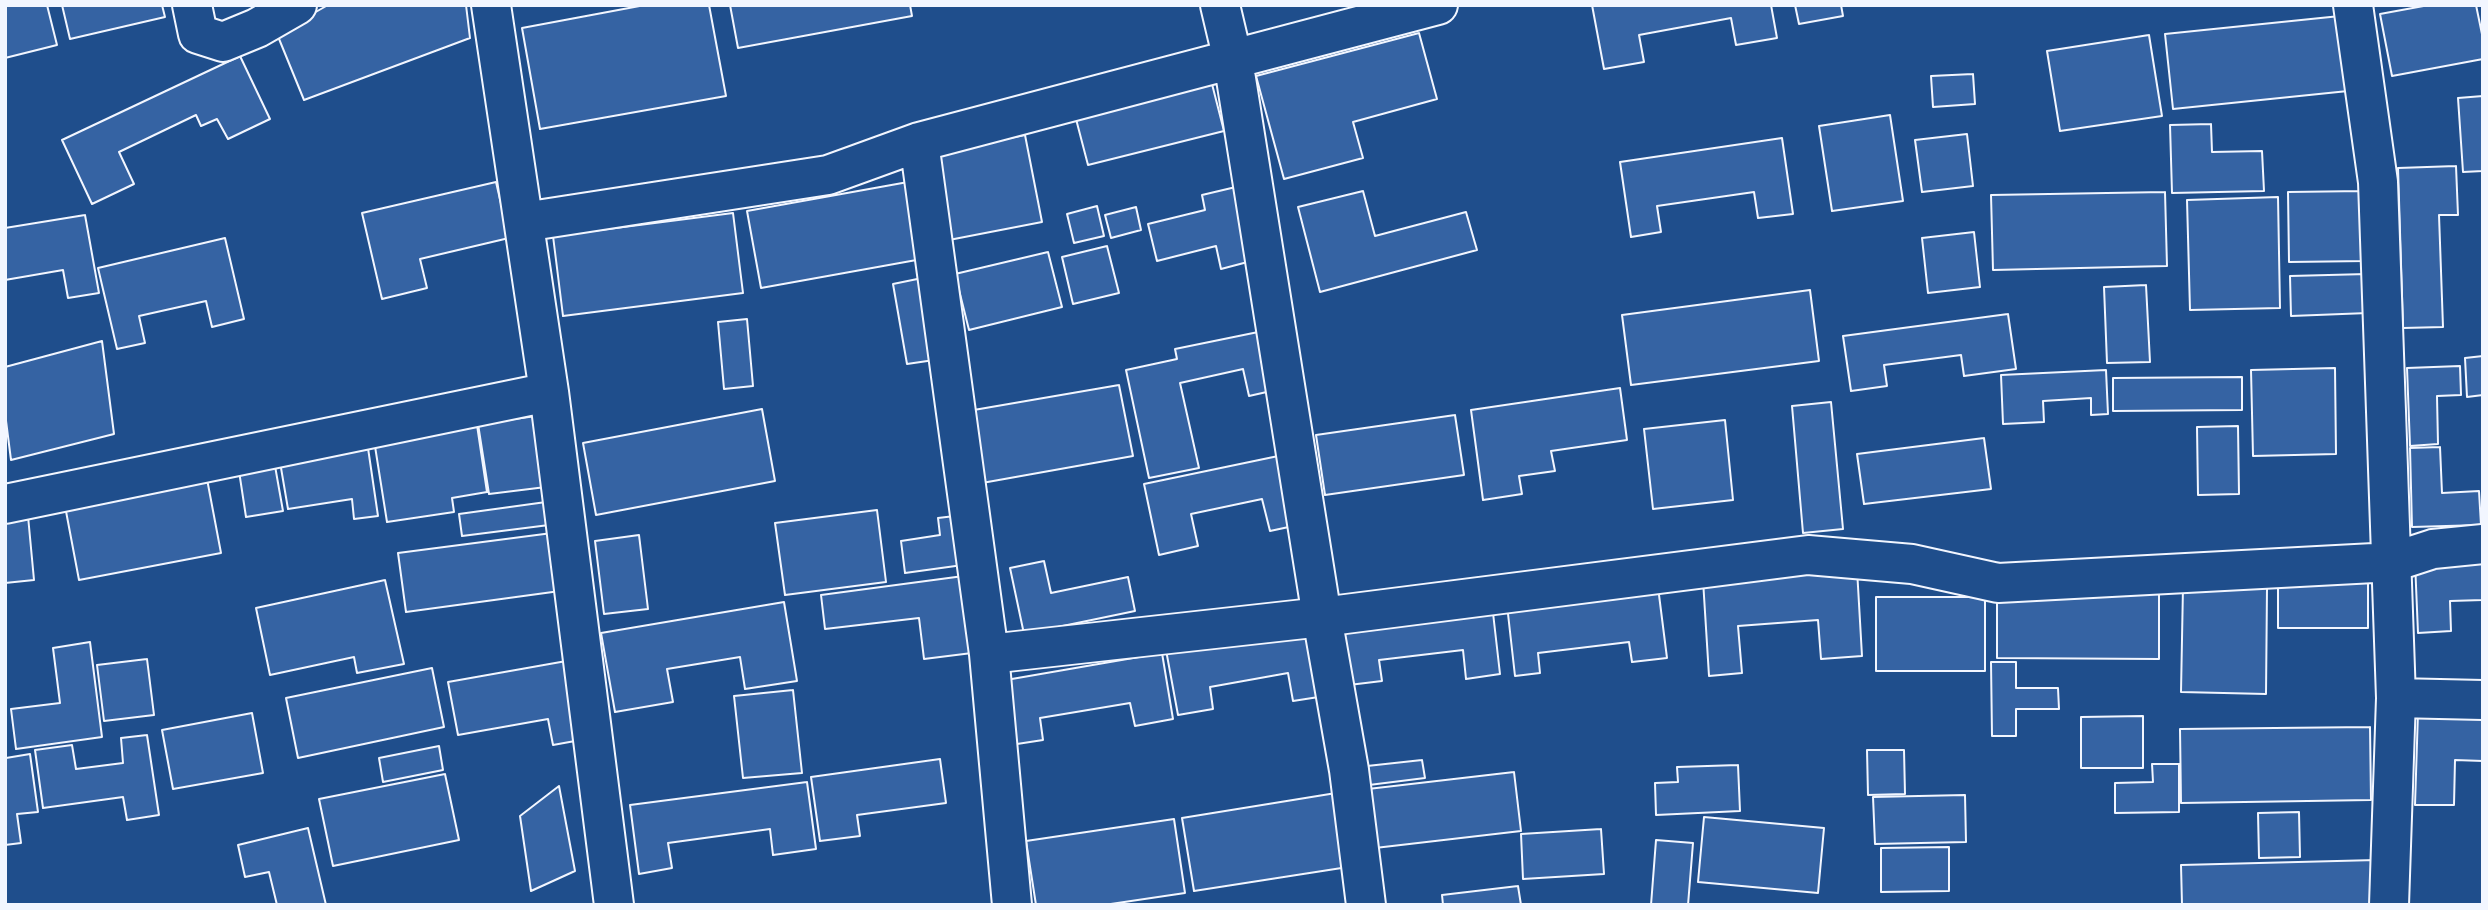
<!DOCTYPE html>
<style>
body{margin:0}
#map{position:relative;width:2488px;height:910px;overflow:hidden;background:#1f4e8c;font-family:Commissioner,sans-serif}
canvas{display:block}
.frame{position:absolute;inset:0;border:7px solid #f2f6ff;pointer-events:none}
</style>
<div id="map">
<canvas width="2488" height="910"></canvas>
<div class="frame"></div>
</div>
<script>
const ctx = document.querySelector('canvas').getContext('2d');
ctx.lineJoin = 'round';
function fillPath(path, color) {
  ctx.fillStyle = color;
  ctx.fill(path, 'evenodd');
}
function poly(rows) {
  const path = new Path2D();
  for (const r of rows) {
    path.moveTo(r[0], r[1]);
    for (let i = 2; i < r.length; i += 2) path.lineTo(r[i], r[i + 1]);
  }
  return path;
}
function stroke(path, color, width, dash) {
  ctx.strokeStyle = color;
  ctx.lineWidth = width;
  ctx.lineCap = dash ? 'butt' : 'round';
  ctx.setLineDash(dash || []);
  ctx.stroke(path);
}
const building = poly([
 [5,5,47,5,57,45,5,58,5,5],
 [62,5,162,5,165,17,70,39,62,5],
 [328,5,466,5,470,38,304,100,277,34,328,5],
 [645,5,709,5,726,96,540,129,522,28,645,5],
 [730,5,910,5,912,16,738,48,730,5],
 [1592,5,1771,5,1777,38,1736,45,1731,18,1639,35,1644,62,1604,69,1592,5],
 [1795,5,1841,5,1843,16,1799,24,1795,5],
 [2429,5,2476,5,2483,39,2483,59,2392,76,2380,14,2429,5],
 [2340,16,2348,91,2173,109,2165,34,2340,16],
 [1419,33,1437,99,1353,122,1363,158,1284,179,1256,76,1419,33],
 [2149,35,2162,116,2060,131,2047,51,2149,35],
 [240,56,270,119,228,139,217,119,201,126,196,115,119,152,134,184,92,204,62,140,240,56],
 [1973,74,1975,104,1933,107,1931,76,1973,74],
 [1212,84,1224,131,1088,165,1076,119,1212,84],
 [2483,96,2483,171,2463,172,2458,98,2483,96],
 [1890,115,1903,201,1832,211,1819,126,1890,115],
 [2211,124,2212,152,2262,151,2264,191,2172,193,2170,125,2211,124],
 [1967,134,1973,186,1922,192,1915,140,1967,134],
 [1025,135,1042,222,949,240,932,153,1025,135],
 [1782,138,1793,214,1758,218,1754,192,1657,206,1661,232,1631,237,1620,162,1782,138],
 [2456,166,2458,215,2439,215,2443,327,2403,328,2398,168,2456,166],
 [496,182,509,238,420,259,427,288,382,299,362,213,496,182],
 [908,182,922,259,761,288,747,211,908,182],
 [1240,186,1259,259,1221,269,1216,246,1157,261,1148,224,1205,210,1202,195,1240,186],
 [1363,191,1375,236,1466,212,1477,250,1320,292,1298,207,1363,191],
 [2363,191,2366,261,2289,262,2288,192,2363,191],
 [2165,192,2167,266,1993,270,1991,195,2165,192],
 [2278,197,2280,308,2190,310,2187,200,2278,197],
 [1097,206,1104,236,1074,243,1067,214,1097,206],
 [1136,207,1141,230,1111,238,1105,215,1136,207],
 [733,213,743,293,563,316,553,236,733,213],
 [85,215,99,293,68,298,63,270,5,280,5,228,85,215],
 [1974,232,1980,287,1928,293,1922,238,1974,232],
 [225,238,244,319,212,327,206,301,139,316,145,343,117,349,98,268,225,238],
 [1107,246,1119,293,1073,304,1062,257,1107,246],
 [1048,252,1062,307,969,330,955,274,1048,252],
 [2367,274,2368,313,2291,316,2290,276,2367,274],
 [927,277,941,359,907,364,893,284,927,277],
 [2146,285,2150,362,2107,363,2104,287,2146,285],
 [1810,290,1819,361,1631,385,1622,315,1810,290],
 [2008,314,2016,369,1964,376,1961,355,1884,365,1887,386,1851,391,1843,336,2008,314],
 [747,319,753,386,724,389,718,322,747,319],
 [1268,330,1280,389,1249,396,1243,369,1180,383,1199,468,1149,478,1126,370,1177,359,1175,349,1268,330],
 [102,341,114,434,11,460,5,413,5,367,102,341],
 [2483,356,2483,395,2467,397,2465,358,2483,356],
 [2460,366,2461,395,2437,396,2438,444,2410,446,2407,368,2460,366],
 [2335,368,2336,454,2253,456,2251,370,2335,368],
 [2106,370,2108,414,2091,415,2091,398,2043,401,2044,422,2003,424,2001,375,2106,370],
 [2242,377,2242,410,2113,411,2113,378,2242,377],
 [1119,385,1133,456,982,483,968,411,1119,385],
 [1620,388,1627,440,1551,451,1555,471,1519,476,1522,494,1483,500,1471,410,1620,388],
 [1831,402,1843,529,1803,533,1792,406,1831,402],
 [762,409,775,481,596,515,583,443,762,409],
 [1455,415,1464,475,1325,495,1316,435,1455,415],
 [536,416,546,487,489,494,478,424,536,416],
 [1725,420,1733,500,1653,509,1644,429,1725,420],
 [477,425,487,492,452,498,454,512,387,522,374,440,477,425],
 [2238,426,2239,494,2198,495,2197,427,2238,426],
 [1984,438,1991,489,1864,504,1857,454,1984,438],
 [2440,447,2442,493,2479,491,2481,525,2412,527,2410,448,2440,447],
 [368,448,378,516,354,519,352,499,288,509,280,462,368,448],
 [1283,455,1298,525,1270,531,1262,499,1191,514,1198,546,1159,555,1144,484,1283,455],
 [275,466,283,511,246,517,239,471,275,466],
 [207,479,221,553,79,580,65,506,207,479],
 [546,502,549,525,462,536,459,514,546,502],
 [877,510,886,582,785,595,775,523,877,510],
 [963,515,970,564,905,573,901,541,940,535,938,518,963,515],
 [28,516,34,580,5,583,5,518,28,516],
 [552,533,560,591,406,612,398,553,552,533],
 [639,535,648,609,604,614,595,541,639,535],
 [2483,559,2483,600,2450,601,2451,631,2418,633,2415,562,2483,559],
 [1044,561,1051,593,1128,577,1135,611,1024,634,1010,568,1044,561],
 [1857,569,1862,656,1821,659,1818,620,1738,626,1742,673,1709,676,1703,580,1857,569],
 [971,575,980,652,924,659,919,618,825,629,821,595,971,575],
 [385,580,404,664,357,673,354,657,270,675,256,608,385,580],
 [2278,582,2368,582,2368,628,2278,628,2278,582],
 [2183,586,2267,588,2266,694,2181,692,2183,586],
 [1658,587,1667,658,1632,662,1629,642,1538,653,1540,673,1515,676,1507,605,1658,587],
 [1997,593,2159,594,2159,659,1997,658,1997,593],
 [1876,597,1985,597,1985,671,1876,671,1876,597],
 [784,602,797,681,745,689,740,657,667,669,673,702,615,712,601,633,784,602],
 [1492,604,1500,674,1466,679,1463,650,1379,660,1382,681,1349,685,1342,622,1492,604],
 [1313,626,1325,696,1293,701,1288,673,1210,687,1213,709,1178,715,1166,650,1313,626],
 [90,642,102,737,16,749,11,709,60,703,53,648,90,642],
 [1162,653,1173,719,1135,726,1130,703,1040,718,1043,740,1017,744,1006,680,1162,653],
 [147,659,154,715,104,721,97,665,147,659],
 [572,660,586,739,553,745,548,719,458,735,448,682,572,660],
 [1991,662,2016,662,2016,688,2058,688,2059,709,2016,709,2016,736,1992,736,1991,662],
 [432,668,444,727,298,758,286,698,432,668],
 [793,690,802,773,743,778,734,696,793,690],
 [2418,712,2483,714,2483,761,2455,760,2454,805,2415,805,2418,712],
 [252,713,263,773,173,789,162,730,252,713],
 [2143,716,2143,768,2081,768,2081,717,2143,716],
 [2370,727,2371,800,2181,803,2180,729,2370,727],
 [147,735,159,815,127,820,123,797,43,808,35,750,72,745,76,769,123,763,121,738,147,735],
 [439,746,443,770,383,782,379,758,439,746],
 [1867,750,1904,750,1905,794,1868,795,1867,750],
 [30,754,38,812,17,814,21,843,5,845,6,758,30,754],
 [940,759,946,803,857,815,860,836,820,841,811,777,940,759],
 [1422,760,1425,778,1369,785,1367,766,1422,760],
 [2152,764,2179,764,2179,812,2115,813,2115,783,2153,782,2152,764],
 [1738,765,1740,811,1656,815,1655,783,1678,782,1677,767,1738,765],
 [1514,772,1521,831,1375,848,1368,789,1514,772],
 [445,774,459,840,333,866,319,799,445,774],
 [807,782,816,849,773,855,770,829,668,843,672,868,639,874,630,805,807,782],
 [559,786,575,871,531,891,520,816,559,786],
 [1336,793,1348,867,1194,891,1182,818,1336,793],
 [1965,795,1966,842,1875,844,1873,797,1965,795],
 [2299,812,2300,857,2259,858,2258,813,2299,812],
 [1704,817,1824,828,1818,893,1698,882,1704,817],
 [1174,819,1185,893,1104,905,1036,905,1026,841,1174,819],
 [308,828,326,905,277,905,269,872,245,877,238,845,308,828],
 [1601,829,1604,874,1523,879,1521,834,1601,829],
 [1656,840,1693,843,1688,905,1651,905,1656,840],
 [1949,847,1949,891,1881,892,1881,848,1949,847],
 [2376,860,2376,905,2182,905,2181,865,2376,860],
 [1518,886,1521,905,1443,905,1442,895,1518,886]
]);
const street = poly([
 [192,5,198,34,223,42,257,28,297,5],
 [491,5,549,392,614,905],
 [1220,5,1233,60,1322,617,1349,770,1366,905],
 [2353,5,2378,182,2396,698,2389,905],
 [919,142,989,654,1012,905],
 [524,222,828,175,919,142,1438,5],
 [5,504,549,392],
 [989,654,1322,617,1808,555,1912,564,1998,583,2393,562,2433,549,2483,544],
 [2396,698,2483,700]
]);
fillPath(building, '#3563a3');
stroke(building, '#f2f6ff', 2);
stroke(street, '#f2f6ff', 42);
stroke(street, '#1f4e8c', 38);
</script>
